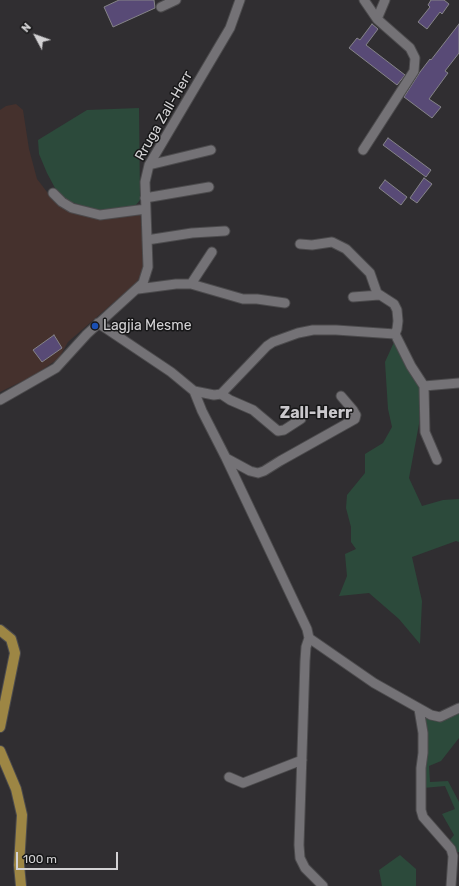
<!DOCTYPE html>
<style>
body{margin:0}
#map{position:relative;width:459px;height:886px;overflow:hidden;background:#302e31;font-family:Rubik,sans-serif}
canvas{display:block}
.north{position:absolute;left:16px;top:16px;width:40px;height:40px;-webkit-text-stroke:3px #171718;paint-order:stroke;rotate:311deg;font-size:11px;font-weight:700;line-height:16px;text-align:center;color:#d3d2d4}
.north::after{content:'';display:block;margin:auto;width:14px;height:18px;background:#d3d2d4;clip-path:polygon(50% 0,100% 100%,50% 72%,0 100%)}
.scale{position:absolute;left:16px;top:852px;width:102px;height:18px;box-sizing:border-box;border:2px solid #d3d2d4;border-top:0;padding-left:5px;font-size:12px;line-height:14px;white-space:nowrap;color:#d3d2d4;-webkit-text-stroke:3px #171718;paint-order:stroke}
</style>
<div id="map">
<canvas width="459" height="886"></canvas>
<div class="north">N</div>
<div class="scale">100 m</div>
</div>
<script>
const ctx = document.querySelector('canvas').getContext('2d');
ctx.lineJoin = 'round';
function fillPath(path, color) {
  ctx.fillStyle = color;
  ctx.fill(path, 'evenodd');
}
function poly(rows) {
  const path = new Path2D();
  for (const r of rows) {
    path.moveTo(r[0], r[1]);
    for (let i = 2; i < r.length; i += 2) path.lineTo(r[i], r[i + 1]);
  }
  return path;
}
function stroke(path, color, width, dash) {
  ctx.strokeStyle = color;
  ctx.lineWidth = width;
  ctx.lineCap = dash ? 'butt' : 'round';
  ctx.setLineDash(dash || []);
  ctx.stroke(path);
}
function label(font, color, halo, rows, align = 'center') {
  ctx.font = font + ' Rubik,sans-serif';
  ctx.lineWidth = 3;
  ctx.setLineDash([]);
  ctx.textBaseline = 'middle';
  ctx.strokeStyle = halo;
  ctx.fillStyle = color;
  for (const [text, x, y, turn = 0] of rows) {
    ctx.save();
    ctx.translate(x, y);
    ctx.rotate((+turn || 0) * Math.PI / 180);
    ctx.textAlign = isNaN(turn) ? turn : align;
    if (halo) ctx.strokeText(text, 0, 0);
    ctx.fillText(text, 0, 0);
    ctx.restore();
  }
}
const industrial = poly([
 [16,104,23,110,29,149,37,179,54,201,71,211,98,219,140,210,145,269,136,283,68,342,59,358,35,375,0,392,0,110,6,106]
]);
const green = poly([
 [139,108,140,200,135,206,100,211,68,201,55,188,47,173,39,154,38,140,87,110],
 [395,340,421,389,419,424,409,478,422,506,443,500,459,499,459,542,456,541,412,557,422,601,420,644,399,619,369,593,339,596,347,576,345,554,356,549,351,542,351,527,346,508,347,495,365,473,365,454,383,443,392,427,388,409,385,362],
 [459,712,459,738,441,761,429,766,430,782,448,781,459,802,459,852,456,852,450,840,454,835,442,814,455,809,445,786,423,788,423,715],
 [400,855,416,869,416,886,382,886,379,870]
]);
const building = poly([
 [119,0,154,0,155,8,113,27,104,7,119,0],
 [431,0,444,0,449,4,442,14,440,12,427,29,418,22,430,7,428,5,431,0],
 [372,24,378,29,366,45,405,75,397,85,349,48,357,38,360,40,372,24],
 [459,24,459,53,445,71,448,73,429,99,441,107,432,118,404,97,420,72,430,59,431,60,459,24],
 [388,138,431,170,426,177,383,145,388,138],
 [424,178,432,184,417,203,410,198,424,178],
 [385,180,407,197,401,205,379,188,385,180],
 [54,335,62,348,42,362,33,350,54,335]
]);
const minor = poly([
 [161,7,176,0],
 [377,19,385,0],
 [363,150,414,71,415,58,410,48,377,19,364,0],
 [149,165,211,150],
 [53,193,62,202,72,208,100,215,146,209],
 [145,198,209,187],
 [147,240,192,233,225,231],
 [191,284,212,252],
 [138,289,176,284,191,284,243,299,257,299,285,303],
 [353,297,379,295],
 [98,323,171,372,194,391,202,411,226,458,307,629,309,638,306,647,305,661,299,845,300,858,305,868,323,886],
 [395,334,411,366,424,386,459,383],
 [424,386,425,432,437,460],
 [194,391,214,395,221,394,267,346,273,342,298,333,313,330,336,330,395,334,397,329,398,321,397,310,394,304,377,293,370,273,346,249,332,242,312,245,300,244],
 [221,394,230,400,253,410,278,431,284,430,301,419],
 [0,400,56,368,87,334,143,283,148,267,145,182,149,165,230,28,240,0],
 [226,458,250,471,258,473,264,471,280,461,355,419,356,415,353,410,341,396],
 [309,638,374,683,431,715,440,717,459,708],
 [419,709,423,733,423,753,421,768,421,810,423,817,451,849,453,856,451,886],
 [229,777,243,783,302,760]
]);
const major = poly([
 [0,630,11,639,15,653,0,727],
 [0,751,16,789,22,815,19,865,21,886]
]);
const markers = [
 [95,326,4,"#1a4fb4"]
];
const streetNames = [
 ["Rruga Zall-Herr",164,116,-60]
];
const poiNames = [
 ["Lagjia Mesme",103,326]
];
const quarterNames = [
 ["Zall-Herr",316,413]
];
fillPath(industrial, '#45312d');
fillPath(green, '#2c4a3b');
fillPath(building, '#584a76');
stroke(building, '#858488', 1);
stroke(minor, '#4c4b4d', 11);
stroke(major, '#4c4b4d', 12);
stroke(minor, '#747276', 9);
stroke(major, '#9d8644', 10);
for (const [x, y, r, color] of markers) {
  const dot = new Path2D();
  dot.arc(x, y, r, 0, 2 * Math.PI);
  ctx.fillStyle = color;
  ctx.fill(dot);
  stroke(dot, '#171718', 1.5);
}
label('14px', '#d3d2d4', '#171718', streetNames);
label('14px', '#d3d2d4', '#171718', poiNames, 'left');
label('bold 16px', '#cac8cc', '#171718', quarterNames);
</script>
